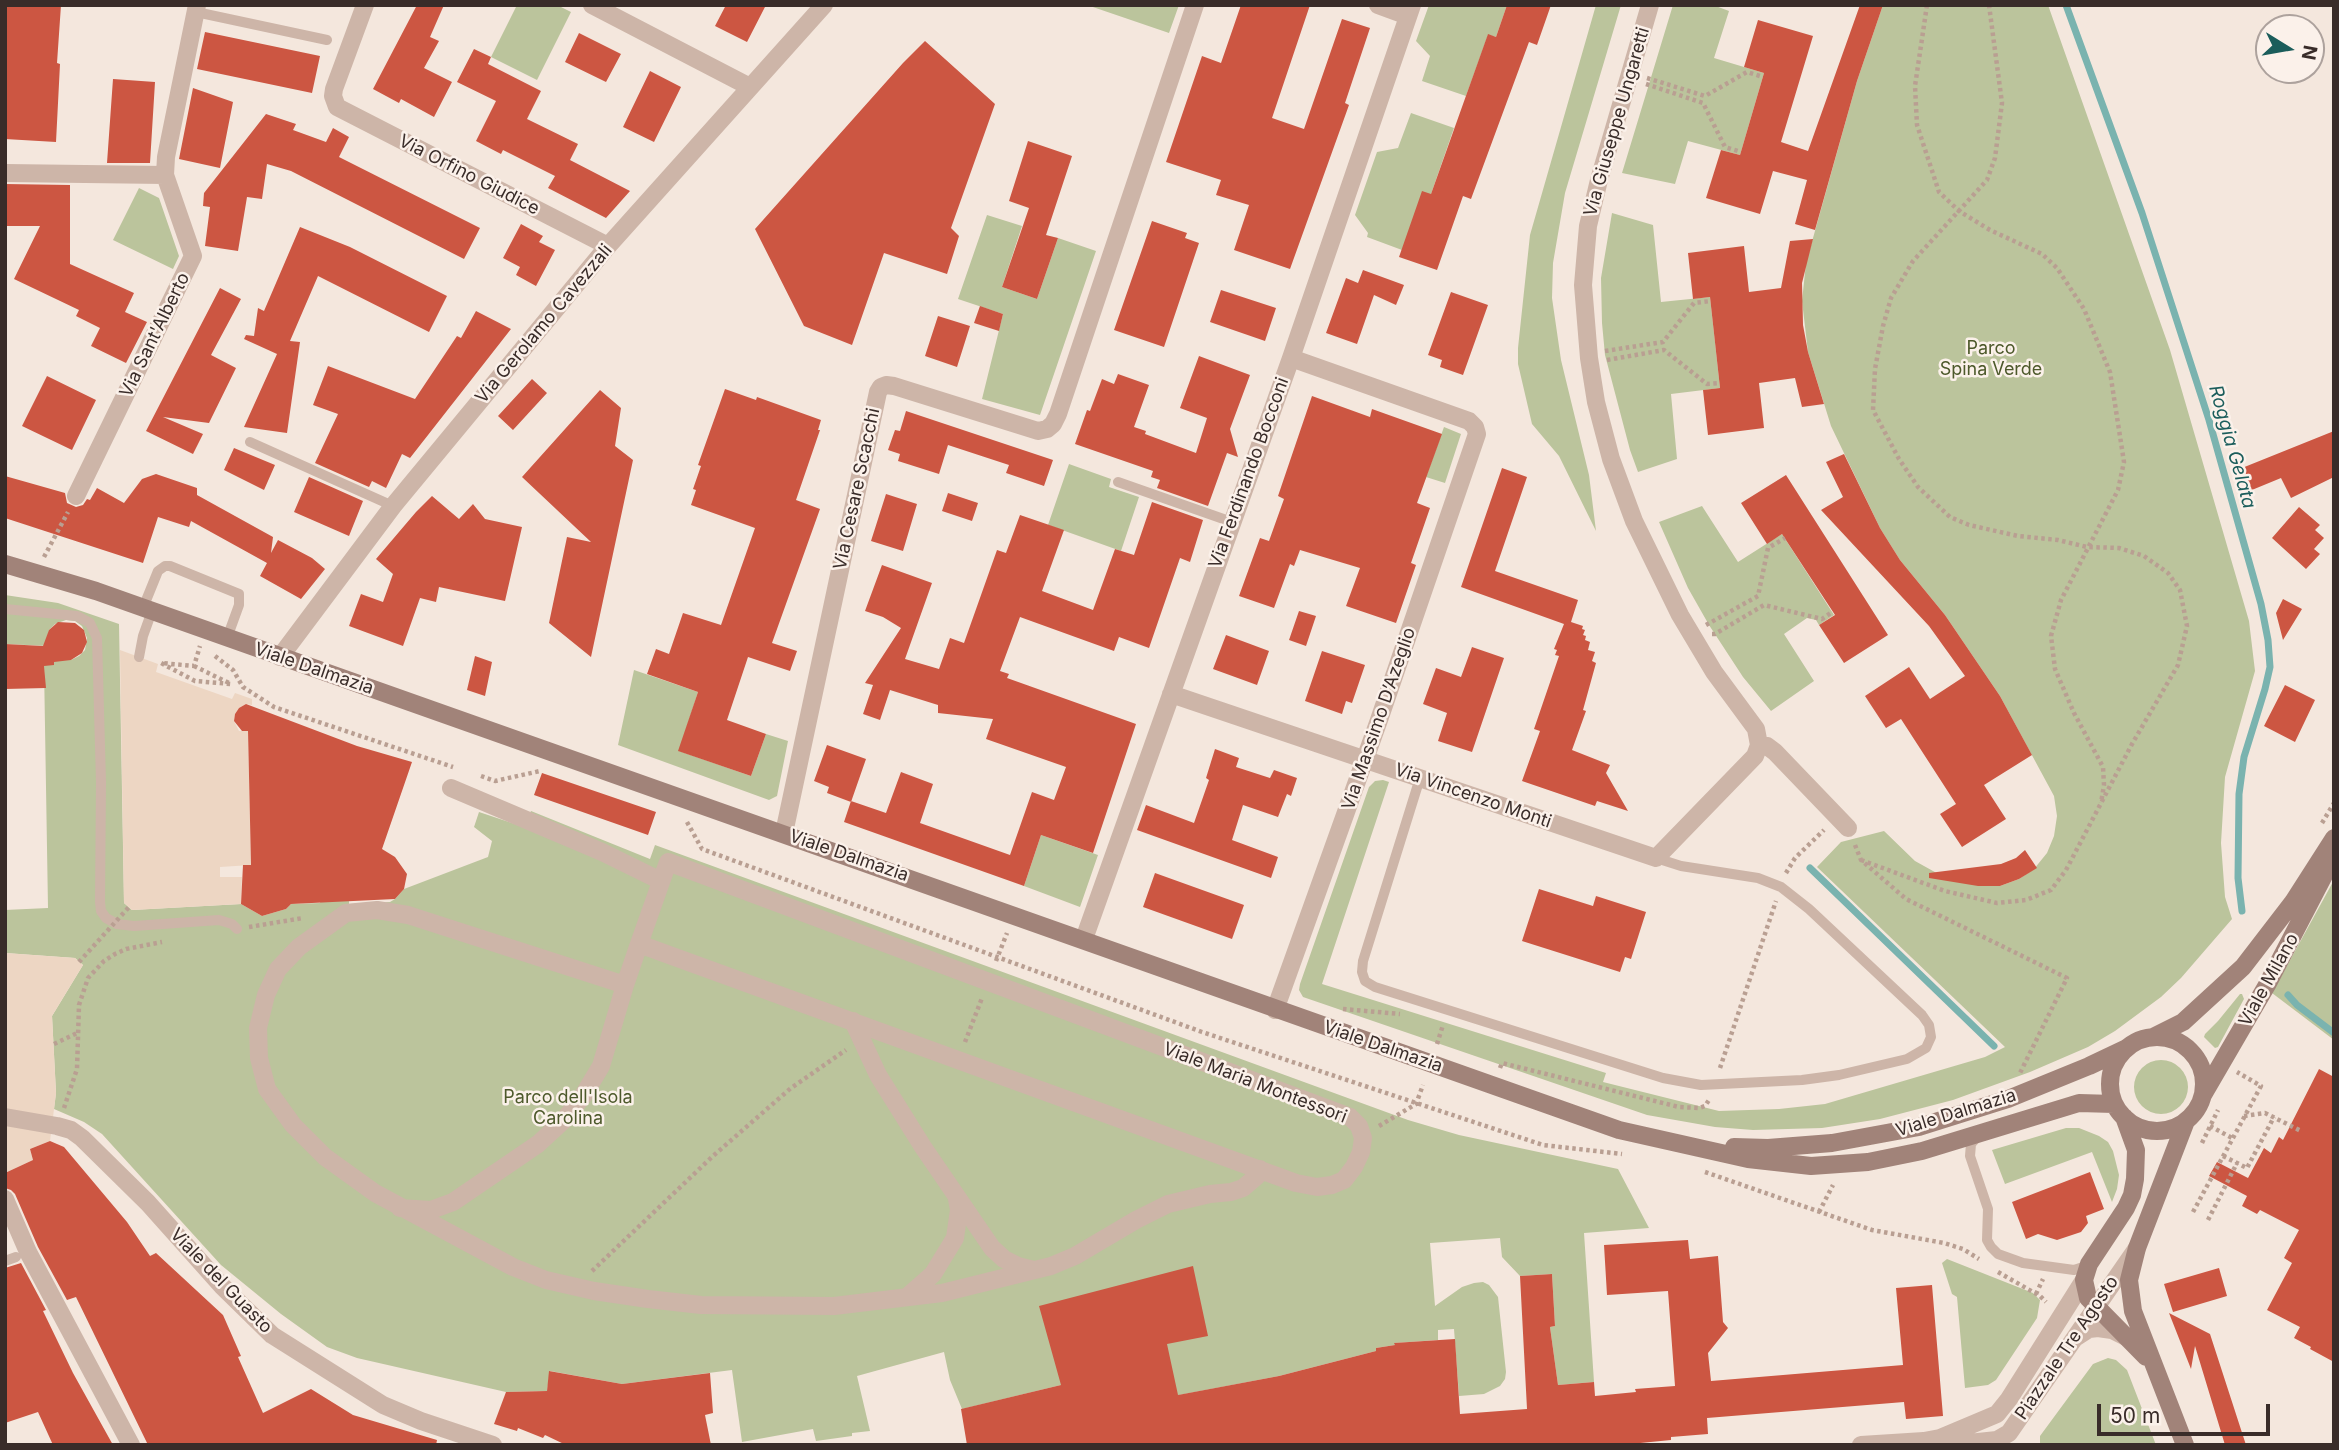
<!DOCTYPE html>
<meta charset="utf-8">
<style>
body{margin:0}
#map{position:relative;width:2339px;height:1450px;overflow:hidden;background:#f4e7dd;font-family:Inter,sans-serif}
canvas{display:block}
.frame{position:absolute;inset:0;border:7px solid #392c29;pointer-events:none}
.north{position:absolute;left:2255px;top:14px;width:70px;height:70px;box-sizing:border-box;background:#fbf1ea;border:2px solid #ada29d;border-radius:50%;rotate:101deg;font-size:19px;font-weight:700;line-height:28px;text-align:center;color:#392c29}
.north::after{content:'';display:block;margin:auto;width:24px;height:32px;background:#1b5d5b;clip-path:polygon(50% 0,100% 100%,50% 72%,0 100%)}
.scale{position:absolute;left:2097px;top:1404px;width:173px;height:32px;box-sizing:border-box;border:4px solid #392c29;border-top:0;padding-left:9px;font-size:21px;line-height:24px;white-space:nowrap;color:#392c29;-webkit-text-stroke:5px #fbf1ea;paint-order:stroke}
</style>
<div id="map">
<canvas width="2339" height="1450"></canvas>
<div class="frame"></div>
<div class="north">N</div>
<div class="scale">50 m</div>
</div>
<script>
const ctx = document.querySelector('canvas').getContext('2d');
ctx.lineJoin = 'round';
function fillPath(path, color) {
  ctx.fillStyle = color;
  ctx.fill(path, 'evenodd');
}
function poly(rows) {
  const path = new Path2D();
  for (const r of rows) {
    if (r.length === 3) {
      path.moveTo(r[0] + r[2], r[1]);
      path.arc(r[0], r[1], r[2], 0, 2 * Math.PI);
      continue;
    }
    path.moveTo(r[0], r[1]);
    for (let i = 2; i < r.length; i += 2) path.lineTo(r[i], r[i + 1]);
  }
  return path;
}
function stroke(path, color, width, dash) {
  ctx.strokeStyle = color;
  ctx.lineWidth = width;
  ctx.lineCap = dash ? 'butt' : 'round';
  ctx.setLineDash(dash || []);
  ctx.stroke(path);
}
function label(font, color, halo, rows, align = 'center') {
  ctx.font = font + ' Inter,sans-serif';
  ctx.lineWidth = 5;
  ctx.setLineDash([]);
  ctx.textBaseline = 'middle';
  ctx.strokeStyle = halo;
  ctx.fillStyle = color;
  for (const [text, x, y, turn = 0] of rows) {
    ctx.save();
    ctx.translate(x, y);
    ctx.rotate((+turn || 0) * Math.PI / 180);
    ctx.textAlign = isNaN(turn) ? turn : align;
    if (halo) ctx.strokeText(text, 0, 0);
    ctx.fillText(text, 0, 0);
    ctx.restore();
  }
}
const green = poly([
 [517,5,557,5,571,12,537,80,491,57],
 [1087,5,1179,5,1169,33],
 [1429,5,1507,5,1496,37,1488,35,1466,96,1422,81,1430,56,1416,41],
 [1596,5,1621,5,1565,193,1553,263,1552,298,1561,360,1589,475,1596,531,1559,456,1532,424,1518,364,1518,348,1530,235],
 [1673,5,1713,5,1729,11,1714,58,1764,73,1740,155,1688,141,1675,184,1622,173],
 [1883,5,2048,5,2170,350,2249,621,2255,671,2225,777,2221,843,2225,897,2232,919,2181,978,2161,997,2115,1031,2088,1047,2030,1072,1953,1100,1880,1119,1822,1128,1753,1130,1715,1127,1647,1115,1303,997,1299,990,1300,984,1369,787,1375,781,1383,780,1389,782,1322,984,1606,1073,1603,1082,1719,1111,1779,1109,1825,1104,1985,1057,2005,1047,1817,867,1841,842,1884,831,1915,861,1942,876,2000,886,2019,879,2034,869,2047,853,2054,836,2057,816,2054,796,2000,696,1945,615,1900,560,1880,528,1831,426,1808,352,1802,301,1806,263,1857,81],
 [1411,113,1454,128,1431,194,1402,250,1367,237,1368,233,1355,215,1377,152,1398,148],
 [139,188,159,198,179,256,173,269,113,240],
 [1612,213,1653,225,1661,302,1710,297,1720,388,1671,394,1677,459,1638,472,1630,450,1605,355,1602,323,1601,278],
 [987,215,1022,226,1002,287,1037,299,1058,238,1096,251,1040,415,982,399,1003,314,958,299],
 [1444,427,1461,434,1445,483,1426,477],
 [1069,464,1111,479,1109,487,1139,497,1121,551,1048,525],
 [1702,506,1738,562,1782,534,1834,615,1819,625,1816,620,1807,618,1784,634,1814,681,1771,711,1743,677,1709,625,1688,588,1659,522],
 [5,595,58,603,119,624,124,903,132,910,241,904,262,916,286,909,291,904,320,903,321,899,349,899,349,904,390,902,395,899,404,889,488,857,492,841,474,827,479,812,524,827,531,811,650,859,655,845,1408,1120,1459,1135,1618,1169,1649,1228,1584,1233,1594,1382,1558,1385,1550,1327,1555,1326,1552,1274,1520,1276,1502,1257,1500,1238,1430,1243,1435,1306,1462,1287,1474,1283,1483,1282,1489,1285,1498,1297,1506,1372,1505,1379,1500,1386,1484,1394,1459,1396,1454,1329,1438,1330,1438,1340,1395,1343,1395,1345,1376,1348,1376,1351,1279,1376,1137,1403,1061,1385,962,1409,950,1380,944,1352,857,1376,870,1431,852,1433,852,1436,816,1441,813,1429,742,1442,732,1370,622,1384,550,1371,547,1391,506,1392,357,1358,327,1347,281,1314,221,1265,102,1134,84,1122,54,1109,56,1093,52,1016,83,965,75,958,5,953,5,910,48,908,44,666,53,655,71,660,79,656,85,650,87,638,82,626,75,621,66,620,55,624,49,630,48,646,5,644],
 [634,670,698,692,679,751,751,776,766,734,788,741,777,796,769,800,618,745],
 [1041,835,1098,855,1080,907,1024,886],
 [2334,880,2334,1040,2272,993],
 [2240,994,2242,994,2244,999,2218,1047,2215,1048,2204,1037,2205,1034,2218,1021],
 [2161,1087,27],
 [2066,1128,2079,1128,2099,1136,2108,1142,2113,1151,2119,1175,2117,1189,2112,1202,2092,1152,2005,1184,1992,1150],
 [1947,1259,2033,1293,2040,1300,2037,1318,1996,1380,1988,1385,1965,1388,1957,1297,1952,1294,1942,1263],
 [2108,1358,2116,1360,2127,1370,2156,1445,2040,1445,2040,1436,2093,1364]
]);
const plaza = poly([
 [120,650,158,664,156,672,232,699,235,693,252,699,252,705,246,704,239,708,235,714,234,721,239,731,248,731,251,865,220,867,220,877,242,877,241,904,132,910,124,903],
 [5,953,75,958,83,965,52,1016,56,1093,50,1141,30,1149,33,1160,5,1173]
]);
const stream = poly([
 [2066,5,2142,213,2209,420,2261,604,2268,640,2270,667,2265,689,2244,757,2239,794,2238,878,2242,911],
 [1810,868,1994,1046],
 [2288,995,2297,1005,2334,1033]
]);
const building = poly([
 [5,5,61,5,57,63,60,64,56,142,5,139],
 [417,5,444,5,430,37,439,41,424,68,452,82,434,117,401,99,399,103,373,89],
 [726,5,766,5,747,42,715,26],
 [1241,5,1310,5,1272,118,1304,129,1342,19,1370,28,1345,103,1349,105,1290,269,1234,250,1249,205,1216,195,1221,180,1166,162,1202,56,1221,63],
 [1507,5,1551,5,1537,45,1529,42,1471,199,1463,196,1437,270,1399,257,1422,191,1431,194,1488,34,1496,37],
 [1860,5,1883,5,1857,81,1815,230,1795,224,1807,180,1773,171,1760,214,1706,198,1721,150,1740,155,1764,73,1744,67,1758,20,1813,36,1781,142,1808,151],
 [205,32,320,56,312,93,197,69],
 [579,33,621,54,606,82,565,62],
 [925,41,995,104,951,228,959,236,947,274,884,253,852,345,804,326,755,229,903,63],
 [474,49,491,57,488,64,541,91,527,119,578,144,570,160,630,191,606,218,548,188,555,176,503,150,501,154,476,141,496,101,457,82],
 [650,71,681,87,654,142,623,127],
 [113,79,155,82,150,163,107,163],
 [193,88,233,102,220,168,179,159],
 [266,114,296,124,293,130,326,142,333,128,349,137,339,157,480,228,464,259,291,171,267,164,262,199,247,197,238,251,205,246,210,207,203,206,204,193],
 [1028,141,1072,156,1046,235,1058,238,1037,299,1002,287,1029,208,1009,201],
 [5,184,70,185,70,264,134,293,125,312,147,322,126,363,91,346,100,328,76,316,79,310,14,279,40,226,5,226],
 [1152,221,1187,233,1185,238,1199,243,1164,347,1114,330],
 [521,224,543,236,539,242,555,250,536,286,516,275,520,267,503,258],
 [300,227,350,247,447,296,429,332,318,276,290,341,300,342,287,433,244,427,277,354,244,339,246,335,254,336,258,308,264,311],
 [1813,239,1802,283,1803,325,1808,352,1824,404,1802,407,1795,378,1759,383,1764,428,1708,435,1703,390,1720,388,1710,297,1693,299,1688,253,1744,246,1749,292,1781,288,1790,241],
 [1363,270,1404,285,1396,305,1374,295,1357,344,1326,333,1346,278,1358,283],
 [220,288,241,299,211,355,236,368,209,423,163,417,203,434,193,454,146,431],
 [1221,290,1276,308,1265,341,1210,322],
 [1451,292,1488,305,1463,375,1440,367,1442,360,1428,355],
 [980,306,1003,314,999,331,974,323],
 [476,311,511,329,410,458,402,454,386,488,372,481,369,487,315,463,338,414,313,405,328,366,415,399,457,336,461,338],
 [938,316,970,326,957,367,925,356],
 [1199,356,1250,375,1230,429,1238,457,1227,453,1208,506,1157,488,1160,480,1151,477,1153,471,1075,444,1087,410,1090,411,1102,379,1114,384,1118,374,1149,385,1134,427,1146,431,1145,434,1196,453,1207,418,1180,408],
 [47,376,96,400,72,450,22,426],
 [532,379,547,393,513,430,498,416],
 [725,389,756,400,757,397,821,420,818,430,820,430,796,500,820,509,772,643,797,651,790,671,748,657,727,720,766,734,751,776,678,751,698,692,647,674,656,649,669,654,683,613,721,625,755,528,691,505,696,490,693,489,701,466,698,465],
 [600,390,621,408,615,446,633,460,591,657,549,623,567,537,591,542,522,477],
 [1312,396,1370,417,1372,409,1442,434,1417,503,1430,508,1411,563,1416,565,1396,623,1346,606,1360,568,1300,550,1294,566,1290,564,1274,608,1239,596,1260,538,1269,541,1284,499,1278,496],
 [906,411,1053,460,1044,486,1006,473,1009,465,948,445,939,474,898,461,900,454,888,450,895,430,900,431],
 [2334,431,2334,477,2291,498,2281,478,2247,492,2237,470],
 [234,448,275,465,264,490,224,470],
 [1844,454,1880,528,1900,560,1945,615,2000,696,2032,755,1984,785,2006,819,1962,847,1940,814,1956,804,1901,719,1886,728,1865,696,1909,667,1930,699,1965,676,1929,626,1821,510,1843,497,1826,462],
 [1502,468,1527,477,1495,571,1578,600,1571,622,1583,626,1582,629,1585,630,1583,635,1586,636,1585,640,1590,642,1588,650,1595,652,1592,661,1596,663,1583,710,1586,711,1572,750,1610,765,1606,773,1628,811,1597,801,1595,806,1522,781,1540,731,1534,729,1559,656,1555,655,1557,650,1554,649,1564,624,1461,587],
 [156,474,197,488,197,495,273,537,271,553,278,540,312,558,325,569,301,599,260,576,267,563,191,521,189,527,158,517,143,563,5,518,5,476,65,493,67,503,76,507,83,505,87,499,90,500,97,488,124,503,142,479],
 [1786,475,1888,635,1844,663,1819,625,1835,615,1782,534,1767,544,1741,503],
 [309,477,363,501,349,536,294,512],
 [948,493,978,503,972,521,942,511],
 [886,494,917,504,903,551,871,541],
 [432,496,459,519,473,504,485,519,522,527,505,601,439,587,436,602,420,598,403,646,349,626,361,594,383,602,393,574,376,559,416,512],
 [1152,502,1203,520,1190,562,1180,558,1149,648,1119,637,1114,651,1020,617,1000,671,1009,674,1007,678,1136,724,1093,853,1041,835,1024,886,844,822,851,801,886,813,901,772,933,784,920,823,1010,855,1032,792,1054,800,1066,767,986,739,993,719,938,713,938,705,890,690,880,720,863,714,873,685,865,683,901,628,883,617,865,611,882,565,932,583,905,659,939,669,950,638,964,643,997,550,1006,553,1020,515,1064,530,1042,591,1093,610,1115,549,1134,555],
 [2299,507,2320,525,2315,530,2324,538,2314,549,2320,554,2306,569,2272,538],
 [2283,599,2302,609,2283,640,2276,613],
 [1299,611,1316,616,1306,646,1289,640],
 [58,622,75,623,84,630,87,642,82,653,71,660,54,662,54,665,44,666,46,688,5,689,5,644,43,646,49,630],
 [1226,635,1269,651,1257,685,1213,669],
 [1472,647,1504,658,1472,752,1438,741,1447,713,1423,704,1436,668,1461,677],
 [1322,651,1365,665,1352,703,1346,701,1342,714,1305,701],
 [475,656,492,662,485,696,467,690],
 [2285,685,2315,700,2295,742,2264,726],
 [246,704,357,746,412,762,382,849,395,857,407,874,404,889,395,899,291,904,286,909,262,916,241,904,243,865,251,865,248,731,242,731,234,721,235,714,239,708],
 [827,745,866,759,851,802,827,793,829,787,814,781],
 [1215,749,1239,758,1236,767,1270,778,1274,770,1297,778,1291,796,1287,794,1278,817,1243,805,1232,840,1278,857,1271,878,1137,830,1146,805,1194,823,1209,780,1206,778],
 [542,773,656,812,648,835,534,795],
 [2025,850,2037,868,2019,879,2000,886,1978,886,1929,878,1929,873,2001,864,2016,858],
 [1155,873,1244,905,1232,939,1143,907],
 [1539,889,1593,906,1596,896,1646,912,1631,959,1625,957,1620,972,1522,941],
 [2319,1069,2334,1077,2334,1362,2310,1349,2311,1347,2294,1338,2300,1327,2267,1310,2292,1263,2284,1258,2299,1230,2260,1210,2257,1214,2242,1206,2247,1196,2209,1176,2217,1162,2248,1178,2264,1148,2271,1153,2279,1137,2283,1140],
 [50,1141,64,1147,127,1222,150,1256,156,1253,223,1315,241,1356,238,1357,263,1413,311,1389,353,1415,437,1440,436,1445,148,1445,76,1297,67,1300,38,1247,15,1194,11,1190,5,1188,5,1173,33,1160,30,1149],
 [2090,1172,2104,1209,2086,1216,2088,1223,2081,1232,2057,1240,2038,1234,2026,1239,2012,1202],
 [1688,1240,1690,1259,1718,1256,1723,1322,1728,1328,1708,1353,1711,1381,1903,1365,1896,1288,1932,1285,1943,1416,1906,1419,1904,1402,1707,1418,1708,1434,1671,1437,1671,1440,1620,1445,967,1445,961,1409,1061,1385,1039,1306,1193,1266,1208,1336,1167,1344,1178,1395,1279,1376,1376,1351,1376,1348,1395,1345,1394,1343,1455,1339,1460,1414,1527,1409,1520,1276,1552,1274,1555,1326,1550,1327,1558,1385,1594,1382,1595,1396,1636,1392,1635,1389,1675,1386,1668,1291,1607,1295,1604,1245],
 [21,1263,46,1310,43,1311,73,1373,113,1445,53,1445,38,1412,5,1423,5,1268],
 [2219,1268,2227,1296,2173,1312,2164,1284],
 [2169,1313,2210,1334,2246,1445,2225,1445,2195,1346,2191,1369],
 [549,1371,622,1384,710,1373,713,1413,705,1415,711,1445,566,1445,545,1435,543,1438,518,1428,517,1431,494,1424,506,1392,547,1391]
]);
const path = poly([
 [1927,5,1915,86,1917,125,1939,192,1959,211,1990,230,2042,254,2057,268,2084,309,2110,372,2124,462,2118,490,2061,600,2051,636,2055,669,2074,713,2103,767,2104,785,2101,803],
 [1647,78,1705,96,1747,72,1763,77],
 [1646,84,1703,103,1725,147,1741,152],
 [1605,351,1663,342,1694,303,1711,301],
 [1607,360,1664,350,1707,384,1720,383],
 [44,557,68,512],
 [1706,625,1758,596,1768,548,1785,538],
 [1712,634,1715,634,1764,605,1822,619,1832,612],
 [215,656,233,670,243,687,274,707,453,767],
 [194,666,231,684,195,681,161,663,194,666,200,646],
 [481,776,495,781,540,771],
 [687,822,702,849,1202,1032,1543,1145,1622,1154],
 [2322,823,2334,803],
 [1855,845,1861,860,1906,899,2067,978,2020,1073],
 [1861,860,1945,891,1997,903,2026,900,2051,890,2066,870,2132,744,2178,665,2187,626,2180,590,2168,573,2144,556,2119,548,2087,547,2058,540,2018,536,1969,525,1950,517,1918,487,1899,459,1873,410,1875,369,1883,326,1891,298,1913,261,1987,180,1995,158,2002,103,1989,5],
 [1786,873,1795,858,1824,830],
 [249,927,303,918],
 [996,961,1007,933],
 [1343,1009,1400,1014],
 [965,1042,982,998],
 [54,1044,77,1033],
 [1437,1044,1443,1025],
 [1500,1068,1502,1063,1679,1107,1699,1108,1705,1106,1709,1100],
 [1720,1068,1776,901],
 [64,1108,77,1069,79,1005,88,978,104,961,115,954,126,949,162,942],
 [2244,1116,2265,1113,2301,1131],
 [1379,1126,1416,1104,1423,1085],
 [2210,1126,2232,1138],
 [2202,1143,2218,1110],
 [2223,1156,2247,1168,2274,1117],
 [1705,1172,1872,1230,1944,1243,1963,1249,1979,1259],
 [1819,1212,1833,1185],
 [2193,1212,2261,1086,2237,1072],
 [2208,1220,2237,1163],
 [592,1271,713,1156,791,1088,846,1050],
 [1998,1272,2040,1296,2046,1302],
 [2036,1294,2043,1279]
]);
const lane = poly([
 [196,12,327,40],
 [250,442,393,506],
 [1118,482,1232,522],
 [143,608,158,571,165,566,170,566,239,594,239,605,227,638],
 [5,609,77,616,90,623,97,638,101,782,100,902,101,911,106,918,117,924,134,926,219,920,232,924,237,929],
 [139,657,143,636,152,611],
 [1420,778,1363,961,1362,972,1365,981,1375,987,1663,1078,1701,1085,1802,1080,1839,1075,1907,1059,1926,1048,1931,1037,1929,1025,1922,1015,1809,909,1781,887,1758,878,1681,866,1656,858],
 [1978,1136,1971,1144,1970,1156,1988,1209,1987,1240,1991,1247,1998,1254,2023,1263,2074,1270,2089,1265],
 [5,1261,16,1257]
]);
const street = poly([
 [365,5,334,89,333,96,337,107,608,246],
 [592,5,750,87],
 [1378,5,1408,16],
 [5,173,165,175],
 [76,496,193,256,165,175,166,157,197,5],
 [280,657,393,506,608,246,824,5],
 [1171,694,1656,858,1755,756,1759,745,1756,729,1714,672,1680,615,1634,521,1611,459,1596,402,1589,358,1583,285,1588,226,1599,180,1650,5],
 [1759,745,1767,746,1775,752,1848,828],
 [451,788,602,852,661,881],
 [784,833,878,392,881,387,886,385,894,386,1038,431,1047,429,1053,424,1058,414,1195,5],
 [1084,939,1291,358,1412,5],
 [625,985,408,915,377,910,346,913,299,947,278,969,266,995,258,1028,259,1058,267,1089,293,1125,325,1157,375,1193,513,1267,546,1280,594,1291,648,1299,701,1305,834,1306,942,1293,1051,1266,1075,1256,1136,1220,1168,1204,1210,1194,1231,1192,1243,1188,1257,1176,1260,1169],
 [1275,1010,1379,720,1477,434,1475,427,1469,421,1291,358],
 [853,1021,878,1075,923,1147,992,1248,1004,1259,1018,1266,1034,1270],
 [5,1117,57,1126,71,1130,82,1138,148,1203,222,1286,272,1335,383,1405,421,1421,493,1445],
 [5,1199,28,1252,131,1445],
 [400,1208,431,1210,453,1202,538,1144,563,1121,583,1096,601,1066,625,985,639,944,668,862,1350,1117,1359,1126,1363,1138,1361,1152,1354,1167,1344,1180,1332,1185,1317,1187,1296,1183,639,944],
 [908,1296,933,1274,955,1238,959,1210,957,1199],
 [2075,1338,2089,1329,2098,1328,2112,1330,2126,1337],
 [1861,1445,1924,1441,1940,1438,1997,1414,2009,1399,2084,1280],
 [1950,1445,1997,1440,2009,1433,2137,1248]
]);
const secondary = poly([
 [5,564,96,591,1619,1130,1748,1159,1811,1166,1868,1162,1922,1151,2079,1103,2114,1104],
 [2153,1037,2183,1022,2243,967,2293,902,2334,838],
 [2157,1084,47],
 [2203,1095,2267,985,2334,856],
 [2124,1117,2136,1150,2135,1179,2132,1195,2126,1208,2089,1264,2084,1280,2088,1298,2146,1357],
 [1734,1147,1768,1148,1832,1143,1919,1127,2008,1099,2089,1066,2127,1048],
 [2185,1445,2133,1311,2129,1280,2137,1248,2186,1121]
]);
const pathBridge = poly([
 [79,962,129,907]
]);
const streetNames = [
 ["Via Giuseppe Ungaretti",1617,122,-74],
 ["Via Orfino Giudice",469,175,27],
 ["Via Gerolamo Cavezzali",544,324,-50],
 ["Via Sant'Alberto",155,335,-64],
 ["Via Ferdinando Bocconi",1249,473,-70],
 ["Via Cesare Scacchi",857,489,-78],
 ["Viale Dalmazia",314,669,19],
 ["Via Massimo D’Azeglio",1379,719,-71],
 ["Via Vincenzo Monti",1473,796,19],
 ["Viale Dalmazia",849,856,19],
 ["Viale Milano",2269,980,-61],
 ["Viale Dalmazia",1383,1047,19],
 ["Viale Maria Montessori",1255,1083,21],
 ["Viale Dalmazia",1956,1113,-17],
 ["Viale del Guasto",221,1281,46],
 ["Piazzale Tre Agosto",2067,1348,-56]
];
const parkNames = [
 ["Parco",1991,349],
 ["Spina Verde",1991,370],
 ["Parco dell'Isola",568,1098],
 ["Carolina",568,1119]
];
const waterNames = [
 ["Roggia Gelata",2232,447,74]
];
fillPath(green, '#bbc49c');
fillPath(plaza, '#edd6c3');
stroke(stream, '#7ab3af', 7);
fillPath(building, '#cc5642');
stroke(path, '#b99f92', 4.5, [3.5, 3.5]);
stroke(lane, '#cdb5a8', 10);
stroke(street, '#cdb5a8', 18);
stroke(secondary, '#a18379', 18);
stroke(pathBridge, '#b99f92', 4.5, [3.5, 3.5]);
label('18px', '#392c29', '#fbf1ea', streetNames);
label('18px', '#4d592b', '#fbf1ea', parkNames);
label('italic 19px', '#1b5d5b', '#fbf1ea', waterNames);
</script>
